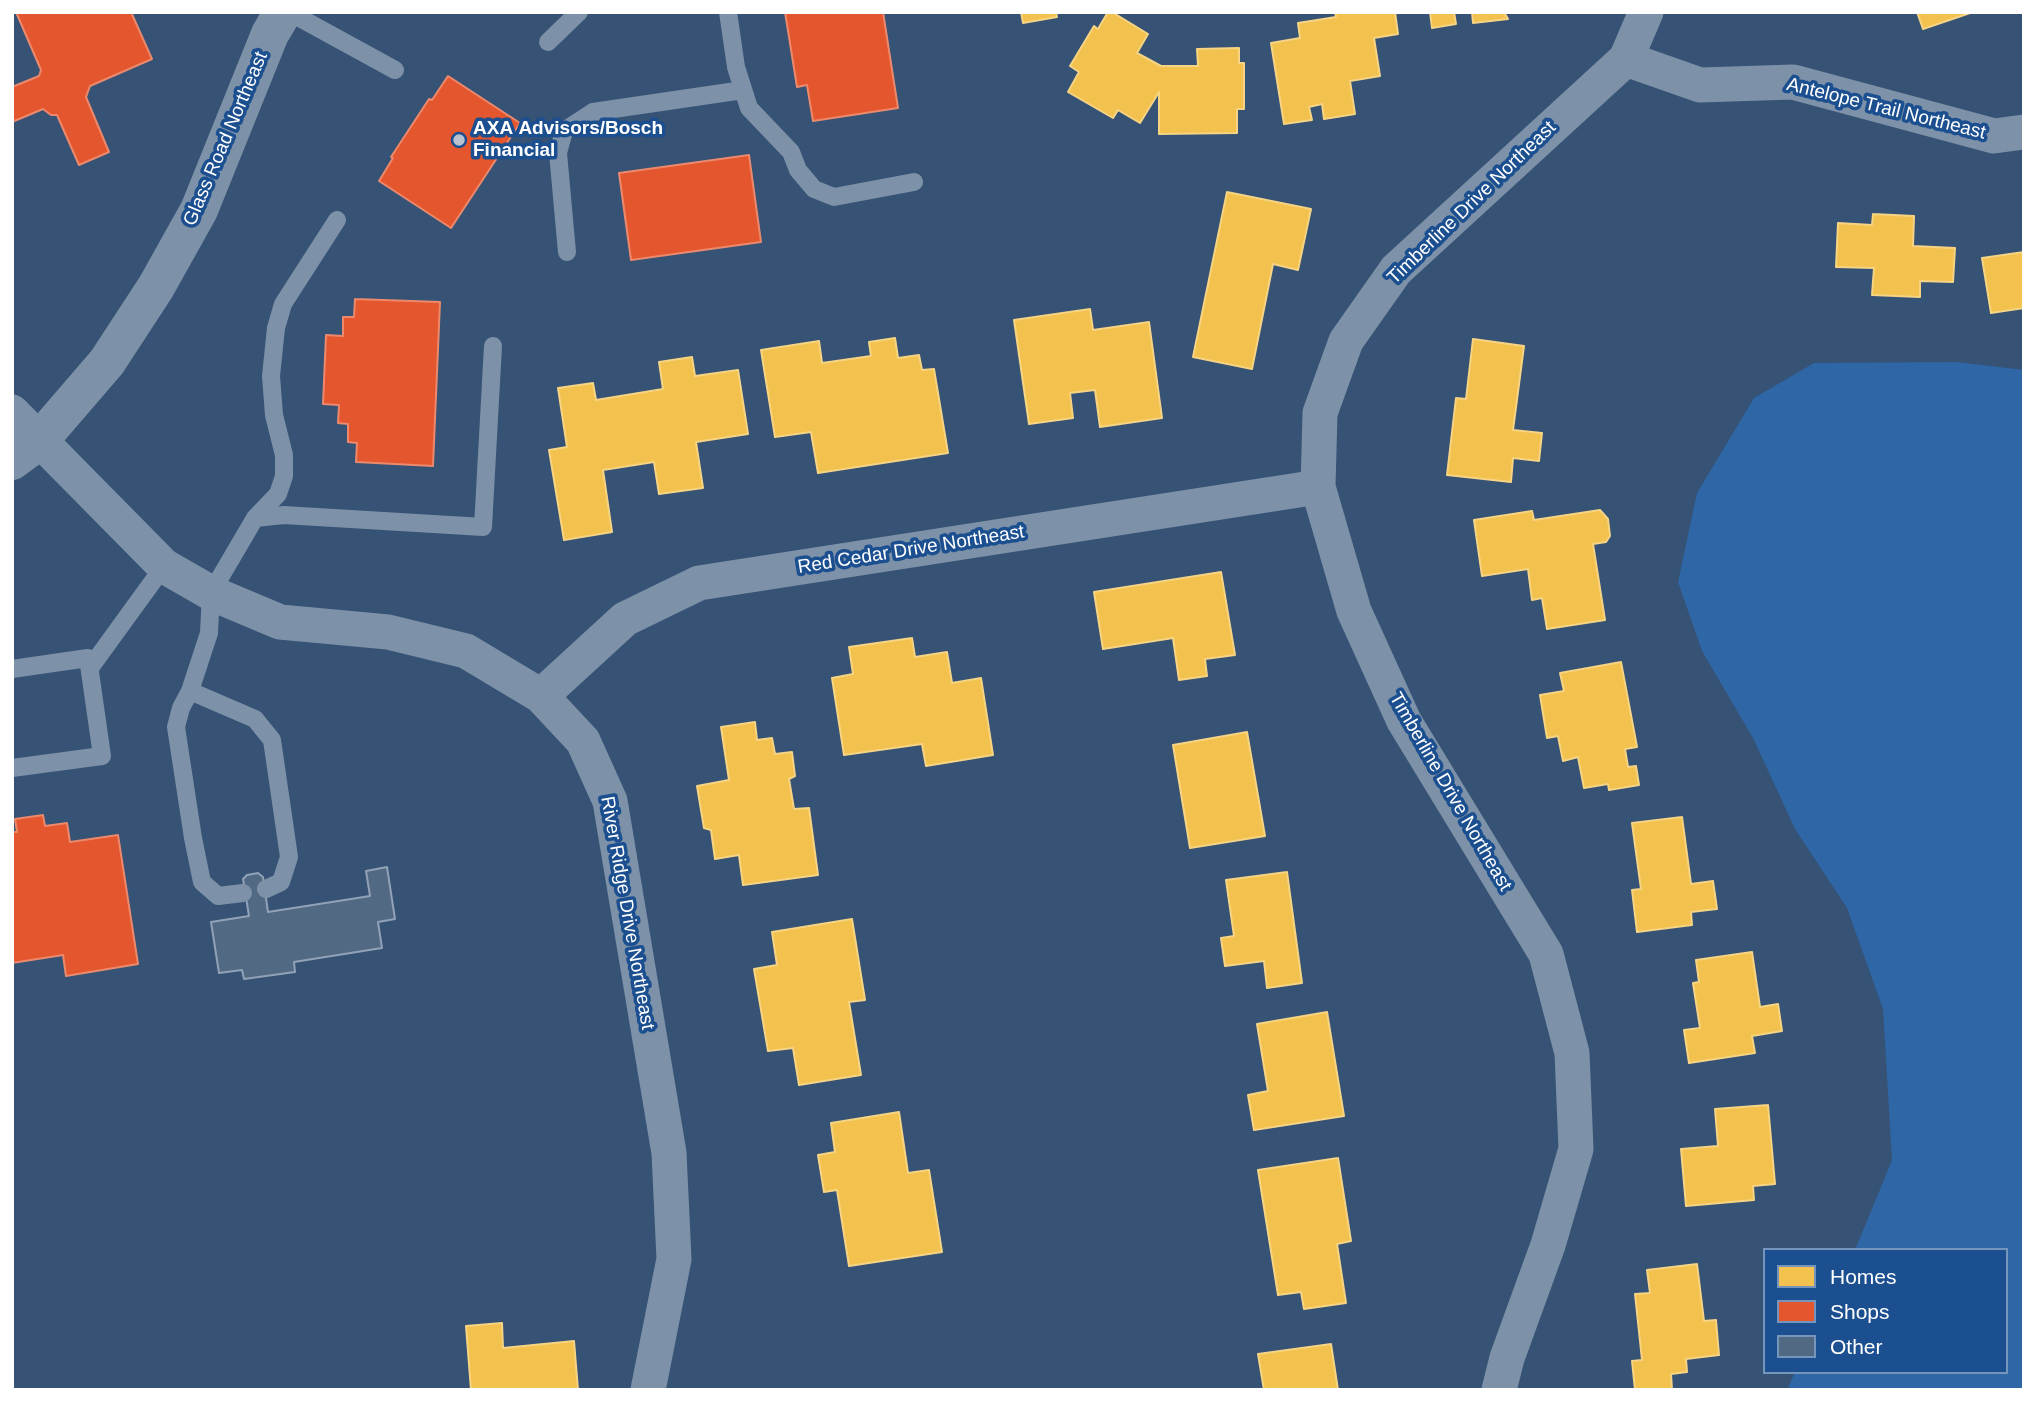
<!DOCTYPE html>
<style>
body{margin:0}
#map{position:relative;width:2036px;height:1402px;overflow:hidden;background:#365274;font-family:Arial,sans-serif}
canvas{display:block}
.frame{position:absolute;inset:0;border:14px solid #fff;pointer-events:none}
.legend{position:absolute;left:1763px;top:1248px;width:245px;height:126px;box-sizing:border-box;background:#1b4f8f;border:2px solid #7695bc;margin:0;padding:9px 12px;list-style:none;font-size:21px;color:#fff}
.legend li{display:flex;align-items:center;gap:14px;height:35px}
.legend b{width:35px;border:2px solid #7695bc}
</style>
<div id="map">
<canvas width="2036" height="1402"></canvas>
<div class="frame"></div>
<ul class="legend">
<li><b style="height:19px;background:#f2c14e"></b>Homes</li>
<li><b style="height:19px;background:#e4572e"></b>Shops</li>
<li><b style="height:19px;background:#526984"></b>Other</li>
</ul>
</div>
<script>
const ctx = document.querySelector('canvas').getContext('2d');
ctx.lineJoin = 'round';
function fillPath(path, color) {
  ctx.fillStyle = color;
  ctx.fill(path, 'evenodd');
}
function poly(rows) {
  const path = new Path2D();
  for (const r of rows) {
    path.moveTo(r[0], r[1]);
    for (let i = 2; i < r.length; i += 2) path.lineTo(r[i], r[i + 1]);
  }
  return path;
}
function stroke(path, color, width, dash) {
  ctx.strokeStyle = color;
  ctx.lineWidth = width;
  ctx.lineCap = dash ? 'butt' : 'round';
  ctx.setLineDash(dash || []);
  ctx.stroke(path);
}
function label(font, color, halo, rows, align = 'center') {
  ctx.font = font + ' Arial,sans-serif';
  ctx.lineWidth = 7;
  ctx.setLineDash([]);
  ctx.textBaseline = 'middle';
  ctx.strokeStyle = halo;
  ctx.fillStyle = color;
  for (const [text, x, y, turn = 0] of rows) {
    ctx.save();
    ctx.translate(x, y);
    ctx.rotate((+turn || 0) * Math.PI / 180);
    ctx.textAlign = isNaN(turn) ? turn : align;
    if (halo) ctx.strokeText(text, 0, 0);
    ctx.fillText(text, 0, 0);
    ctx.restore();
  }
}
const green = poly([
 [1957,362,2024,370,2024,1390,1787,1390,1795,1372,2006,1372,2006,1250,1855,1250,1892,1160,1883,1009,1847,908,1795,829,1753,738,1702,651,1678,582,1697,493,1754,398,1814,363]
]);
const homes = poly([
 [1021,12,1056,12,1057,17,1023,23,1021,12],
 [1108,12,1112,12,1148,34,1137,53,1161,66,1198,66,1197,49,1239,48,1239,63,1244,63,1244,109,1237,109,1237,133,1159,134,1159,92,1140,123,1118,110,1113,118,1068,92,1079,72,1070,66,1094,26,1098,29,1108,12],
 [1335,12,1395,12,1398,34,1374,38,1380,76,1350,81,1355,114,1324,119,1322,104,1309,107,1312,120,1284,124,1271,43,1300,38,1298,23,1336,17,1335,12],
 [1430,12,1454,12,1456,24,1432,28,1430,12],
 [1472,12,1504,12,1508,19,1473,23,1472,12],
 [1917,12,1973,12,1923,29,1917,12],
 [1227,192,1311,209,1298,270,1273,264,1252,369,1193,357,1227,192],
 [1873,214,1914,216,1913,246,1955,248,1953,282,1920,281,1920,297,1872,295,1874,268,1836,267,1838,223,1872,225,1873,214],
 [2024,252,2024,308,1991,313,1982,258,2024,252],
 [1090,309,1093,330,1149,322,1162,418,1100,427,1095,390,1070,393,1073,418,1029,424,1014,320,1090,309],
 [895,338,898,358,919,355,922,370,934,369,948,453,818,473,811,432,775,437,761,350,819,341,822,363,871,356,869,342,895,338],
 [1473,339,1524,346,1513,430,1542,433,1539,461,1513,458,1511,482,1447,475,1456,398,1466,399,1473,339],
 [692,357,695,376,738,370,748,434,696,442,703,488,659,494,654,462,603,470,612,532,564,540,549,450,567,447,558,388,593,383,596,400,663,389,659,362,692,357],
 [1600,510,1608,519,1610,536,1606,542,1593,544,1605,620,1547,629,1542,598,1532,600,1528,569,1482,576,1474,520,1532,511,1534,520,1600,510],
 [1221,572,1235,655,1205,659,1207,676,1179,680,1173,638,1103,649,1094,592,1221,572],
 [912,638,915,657,947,652,952,683,981,678,993,755,926,766,922,744,844,755,832,678,853,674,849,647,912,638],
 [1621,662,1637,747,1625,749,1628,767,1636,766,1639,785,1609,790,1608,784,1584,788,1578,757,1563,761,1558,736,1547,738,1540,695,1564,691,1560,673,1621,662],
 [755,722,757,740,772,738,775,754,792,752,795,776,789,779,794,809,809,808,818,875,743,885,739,855,715,859,711,830,704,828,697,786,729,780,721,727,755,722],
 [1247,732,1265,836,1190,848,1173,745,1247,732],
 [1682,817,1691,884,1713,881,1717,909,1691,912,1692,925,1637,932,1632,890,1641,889,1632,823,1682,817],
 [1287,872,1302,983,1267,988,1264,961,1225,966,1221,938,1234,936,1226,880,1287,872],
 [852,919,865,1000,849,1002,861,1075,799,1085,793,1048,768,1051,754,969,777,965,772,932,852,919],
 [1752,952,1760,1007,1778,1004,1782,1031,1752,1036,1755,1053,1689,1063,1684,1030,1700,1028,1693,983,1699,982,1696,960,1752,952],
 [1327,1012,1344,1116,1254,1130,1248,1095,1268,1091,1257,1024,1327,1012],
 [1768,1105,1775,1184,1753,1186,1754,1200,1686,1206,1681,1149,1718,1146,1715,1109,1768,1105],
 [899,1112,908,1173,929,1170,942,1252,849,1266,837,1190,824,1192,818,1155,835,1152,831,1123,899,1112],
 [1338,1158,1351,1241,1337,1244,1346,1303,1304,1309,1301,1292,1278,1295,1258,1170,1338,1158],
 [1697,1264,1704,1321,1716,1320,1719,1355,1686,1359,1687,1372,1671,1374,1672,1390,1635,1390,1632,1361,1642,1360,1635,1294,1650,1293,1647,1270,1697,1264],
 [502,1323,503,1348,574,1341,578,1390,471,1390,466,1326,502,1323],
 [1331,1344,1338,1390,1264,1390,1258,1354,1331,1344]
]);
const shops = poly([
 [16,12,131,12,152,59,90,86,86,97,109,152,79,165,57,115,51,115,43,109,12,122,12,87,39,76,41,70,16,12],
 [785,12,883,12,898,108,813,121,807,85,797,87,785,12],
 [448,76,520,123,451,228,379,181,393,158,391,157,429,99,432,100,448,76],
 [749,155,761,242,631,260,619,173,749,155],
 [355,299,440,302,433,466,356,462,357,443,348,442,348,424,338,423,339,405,323,404,326,335,343,336,343,317,354,317,355,299],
 [43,815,45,826,67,823,70,842,118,835,138,964,66,976,63,955,12,963,12,832,17,832,15,819,43,815]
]);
const building = poly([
 [387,867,395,919,378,922,382,948,294,962,295,972,244,979,242,970,219,973,211,922,249,916,243,879,247,875,258,873,263,877,268,912,370,896,366,871,387,867]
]);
const service = poly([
 [289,12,395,70],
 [728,12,736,67,749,108,791,152,798,170,814,189,834,197,914,182],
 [548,42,579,12],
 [567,252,558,153,564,131,593,112,743,90],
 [255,518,284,515,483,527,493,346],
 [90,668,164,566],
 [12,669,88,658,102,756,12,768],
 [190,691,209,633,211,593,255,518,278,494,284,476,284,455,274,415,271,376,276,328,283,304,337,220],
 [243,893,218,896,202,882,193,838,176,727,181,708,190,691,255,719,272,740,289,857,281,882,266,889]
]);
const minor = poly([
 [1626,59,1700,85,1793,82,1994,136,2024,132],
 [12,412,164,566,211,593,280,622,388,632,466,651,541,696,583,741,610,801,669,1153,674,1259,648,1390],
 [541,696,625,619,699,583,1318,487],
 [1499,1390,1507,1358,1548,1245,1576,1149,1572,1053,1546,954,1404,721,1354,611,1318,487,1320,413,1346,341,1396,270,1626,59,1646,12]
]);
const tertiary = poly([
 [12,461,39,441,107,362,156,287,199,210,270,34,283,12]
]);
const markers = [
 [459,140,7,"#b9c2ce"]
];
const streetNames = [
 ["Antelope Trail Northeast",1886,109,14],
 ["Glass Road Northeast",226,139,-67],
 ["Timberline Drive Northeast",1472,203,-44],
 ["Red Cedar Drive Northeast",911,550,-9],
 ["Timberline Drive Northeast",1450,792,60],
 ["River Ridge Drive Northeast",627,913,80]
];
const poiNames = [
 ["AXA Advisors/Bosch",473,129],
 ["Financial",473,151]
];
fillPath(green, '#2f66a5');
fillPath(homes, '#f2c14e');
stroke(homes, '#f6d483', 2);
fillPath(shops, '#e4572e');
stroke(shops, '#ec896d', 2);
fillPath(building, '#526984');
stroke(building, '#92a2b6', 2);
stroke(service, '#7d92a8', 18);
stroke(minor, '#7d92a8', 35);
stroke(tertiary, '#7d92a8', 38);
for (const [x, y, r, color] of markers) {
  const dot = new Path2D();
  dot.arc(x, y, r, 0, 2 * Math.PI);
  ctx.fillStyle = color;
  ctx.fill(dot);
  stroke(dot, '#1b4f8f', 2.5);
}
label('19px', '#fff', '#1b4f8f', streetNames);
label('bold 19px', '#fff', '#1b4f8f', poiNames, 'left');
</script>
